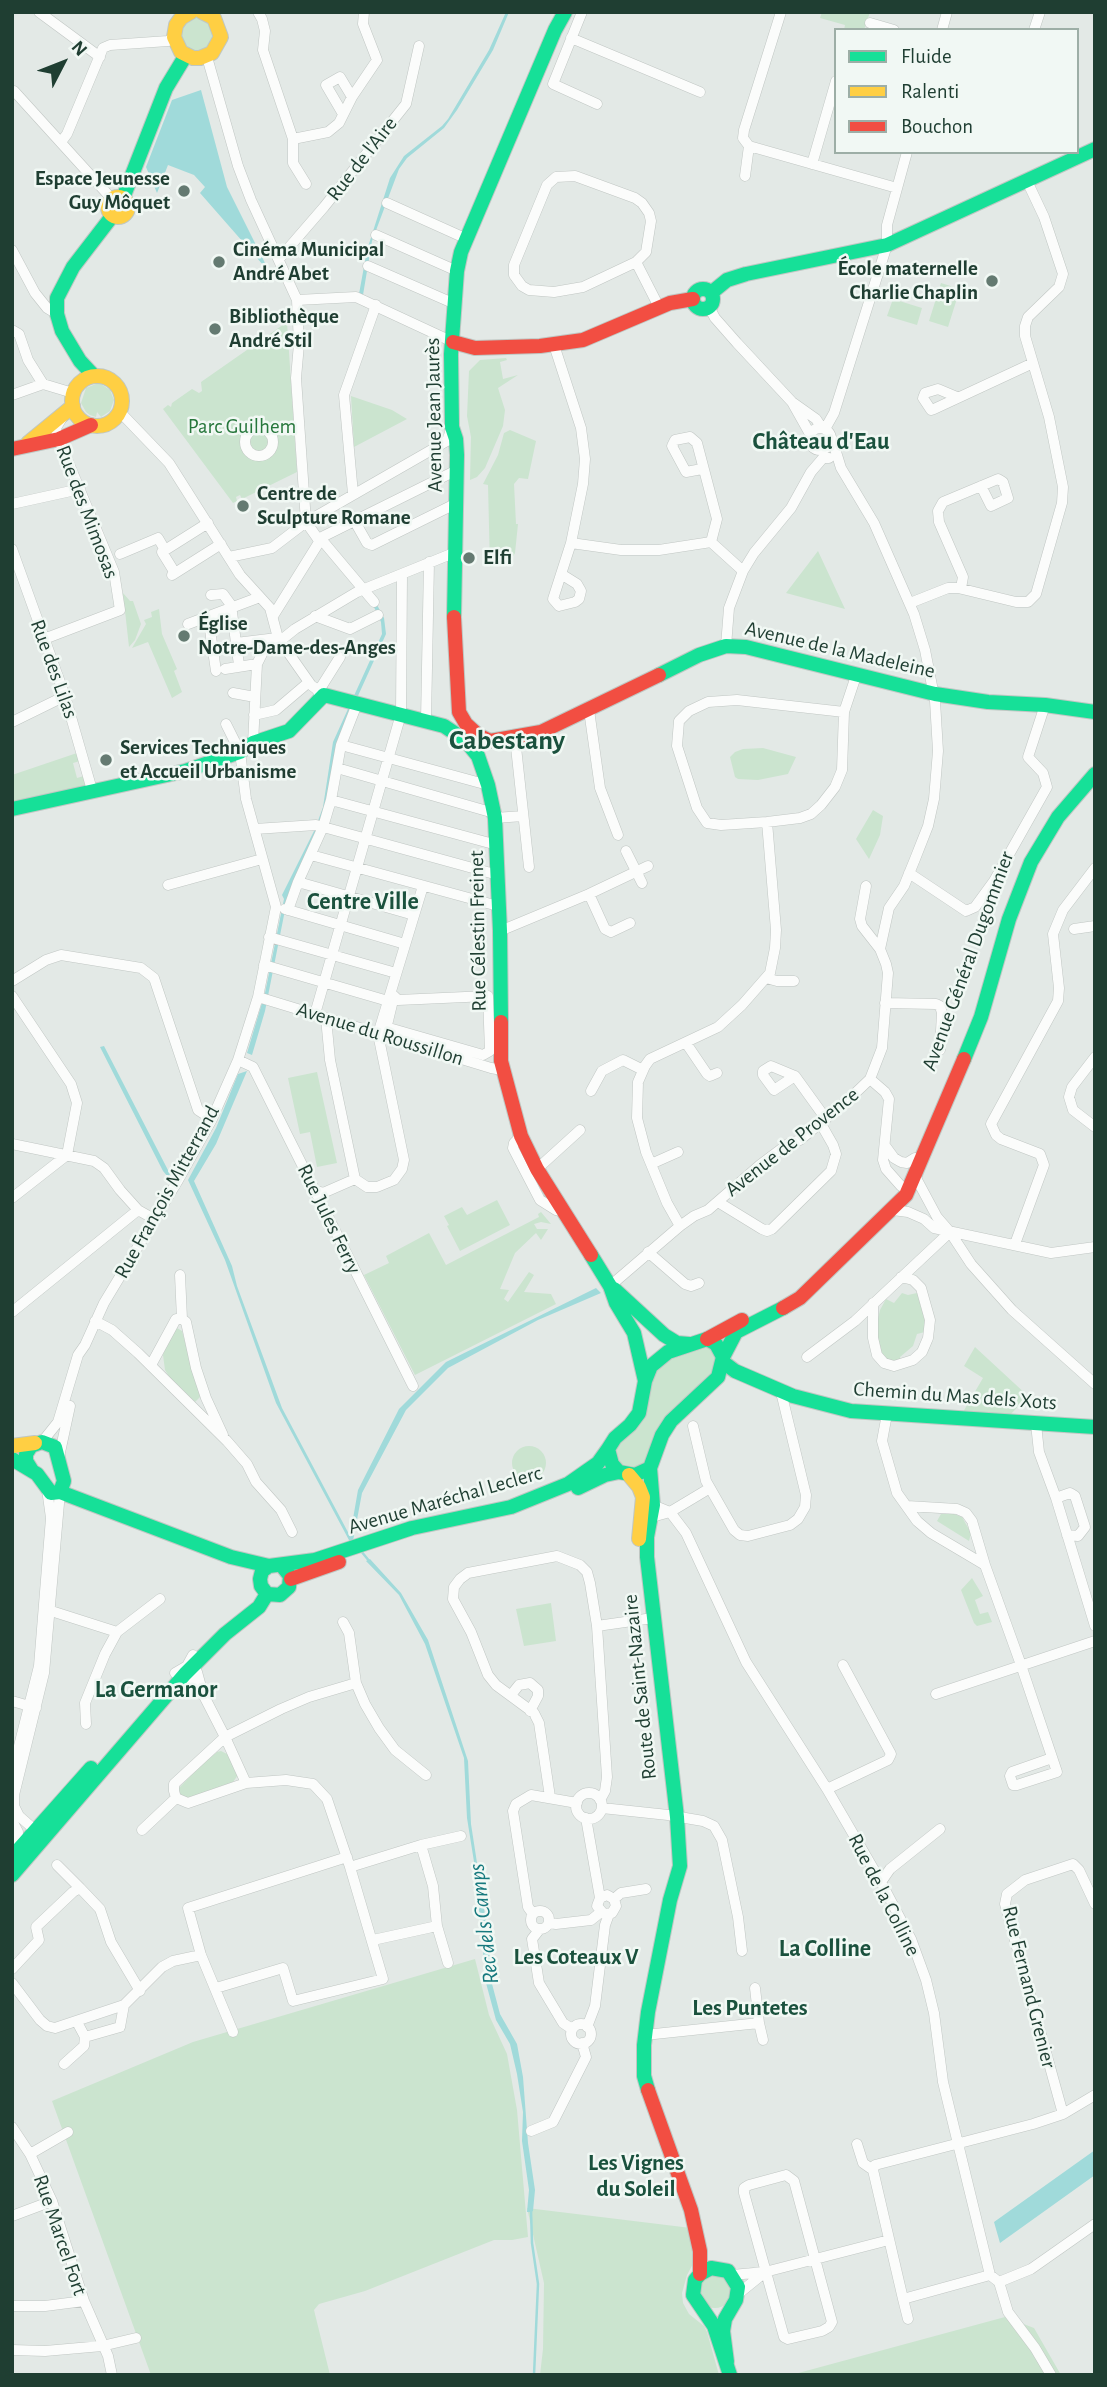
<!DOCTYPE html>
<meta charset="utf-8">
<style>
body{margin:0}
#map{position:relative;width:1107px;height:2387px;overflow:hidden;background:#e3e9e6;font-family:"Alegreya Sans",sans-serif}
canvas{display:block}
.frame{position:absolute;inset:0;border:14px solid #1f3e32;pointer-events:none}
.legend{position:absolute;left:834px;top:28px;width:245px;height:126px;box-sizing:border-box;background:#f1f8f4;border:2px solid #9daea6;margin:0;padding:9px 12px;list-style:none;font-size:21px;color:#1f3e32}
.legend li{display:flex;align-items:center;gap:14px;height:35px}
.legend b{width:35px;border:2px solid #9daea6}
.north{position:absolute;left:28px;top:28px;width:70px;height:70px;-webkit-text-stroke:5px #f1f8f4;paint-order:stroke;rotate:48deg;font-size:19px;font-weight:700;line-height:28px;text-align:center;color:#1f3e32}
.north::after{content:'';display:block;margin:auto;width:24px;height:32px;background:#1f3e32;clip-path:polygon(50% 0,100% 100%,50% 72%,0 100%)}
</style>
<div id="map">
<canvas width="1107" height="2387"></canvas>
<div class="frame"></div>
<ul class="legend">
<li><b style="height:9px;background:#16e098"></b>Fluide</li>
<li><b style="height:9px;background:#ffcf43"></b>Ralenti</li>
<li><b style="height:9px;background:#f24e42"></b>Bouchon</li>
</ul>
<div class="north">N</div>
</div>
<script>
const ctx = document.querySelector('canvas').getContext('2d');
ctx.lineJoin = 'round';
function fillPath(path, color) {
  ctx.fillStyle = color;
  ctx.fill(path, 'evenodd');
}
function poly(rows) {
  const path = new Path2D();
  for (const r of rows) {
    if (r.length === 3) {
      path.moveTo(r[0] + r[2], r[1]);
      path.arc(r[0], r[1], r[2], 0, 2 * Math.PI);
      continue;
    }
    path.moveTo(r[0], r[1]);
    for (let i = 2; i < r.length; i += 2) path.lineTo(r[i], r[i + 1]);
  }
  return path;
}
function stroke(path, color, width, dash) {
  ctx.strokeStyle = color;
  ctx.lineWidth = width;
  ctx.lineCap = dash ? 'butt' : 'round';
  ctx.setLineDash(dash || []);
  ctx.stroke(path);
}
function label(font, color, halo, rows, align = 'center') {
  ctx.font = font + ' "Alegreya Sans",sans-serif';
  ctx.lineWidth = 5;
  ctx.setLineDash([]);
  ctx.textBaseline = 'middle';
  ctx.strokeStyle = halo;
  ctx.fillStyle = color;
  for (const [text, x, y, turn = 0] of rows) {
    ctx.save();
    ctx.translate(x, y);
    ctx.rotate((+turn || 0) * Math.PI / 180);
    ctx.textAlign = isNaN(turn) ? turn : align;
    if (halo) ctx.strokeText(text, 0, 0);
    ctx.fillText(text, 0, 0);
    ctx.restore();
  }
}
const green = poly([
 [822,12,870,12,864,30,844,30,845,25,820,18],
 [207,14,220,42,192,58,174,29,181,18],
 [941,283,960,289,948,327,929,321],
 [893,299,922,308,917,325,887,316],
 [287,322,297,472,242,499,240,495,236,497,237,501,233,503,163,409,168,405,171,407,172,403,192,389,199,393,202,391,201,382],
 [506,358,507,360,500,362,503,379,518,375,498,388,505,410,503,426,485,468,477,477,470,480,471,437,467,416,469,371,480,360],
 [96,384,101,384,110,390,114,400,110,411,101,417,97,412,96,417,90,415,86,412,81,403,86,388],
 [351,396,392,410,407,419,354,447],
 [510,430,536,441,528,479,519,478,514,484,516,524,518,524,515,553,510,562,490,567,488,485,483,484,498,455,504,433],
 [818,551,845,609,786,593],
 [123,593,130,601,133,601,141,624,135,640,129,647],
 [159,609,162,634,177,669,174,671,182,692,172,698,148,642,132,648,146,624,144,620,152,617,151,612],
 [763,748,796,757,788,774,758,780,738,779,735,777,730,757,735,752,743,749],
 [77,753,80,761,73,763,77,778,84,776,86,787,12,803,12,775],
 [873,810,883,816,880,835,869,859,856,839],
 [317,1072,337,1163,317,1167,310,1132,300,1134,288,1078],
 [497,1200,510,1225,460,1251,447,1226,449,1225,444,1216,462,1207,467,1215],
 [541,1212,551,1224,541,1222,534,1224,537,1229,548,1229,541,1240,536,1233,515,1253,500,1289,509,1290,504,1299,508,1302,529,1272,534,1275,524,1292,551,1294,556,1304,415,1375,364,1275,389,1263,386,1256,429,1233,446,1265,539,1217,538,1214],
 [902,1293,908,1295,917,1293,925,1321,925,1332,917,1334,913,1346,900,1357,901,1364,891,1362,882,1355,875,1332,880,1310,886,1299,894,1303],
 [177,1328,182,1331,200,1397,195,1402,170,1378,165,1370,163,1355,167,1342],
 [707,1345,717,1354,715,1372,673,1409,655,1434,648,1459,633,1470,621,1467,614,1451,663,1360],
 [975,1347,1028,1396,1010,1415,963,1412,983,1378,964,1366],
 [529,1463,17],
 [941,1514,954,1514,962,1517,971,1533,969,1541,937,1521],
 [972,1578,983,1596,975,1600,980,1614,988,1612,992,1622,977,1626,974,1623,961,1590],
 [551,1603,556,1641,524,1646,516,1609],
 [221,1751,229,1755,238,1775,233,1782,185,1799,180,1794,179,1788,200,1766,217,1752],
 [475,1959,489,2015,507,2054,517,2110,528,2237,512,2240,494,2240,365,2291,319,2304,314,2310,330,2375,151,2375,52,2101,193,2042],
 [527,2208,691,2228,695,2260,687,2275,682,2293,683,2303,689,2314,704,2326,707,2332,719,2375,540,2375,543,2349,544,2283],
 [715,2291,17],
 [1005,2317,1034,2328,1061,2375,791,2375]
]);
const water = poly([
 [506,12,509,12,493,50,457,110,444,128,407,158,399,169,372,241,363,295,359,294,367,250,390,178,404,156,442,126,448,119,489,50],
 [201,90,227,187,266,265,264,266,200,193,205,187,194,175,168,165,157,193,146,167,172,100],
 [376,603,384,618,386,634,357,698,328,808,287,900,265,1011,252,1055,247,1053,265,993,284,899,282,895,315,829,323,807,333,742,382,634,381,622,373,605],
 [104,1046,170,1174,168,1177,163,1171,100,1047],
 [247,1071,216,1144,194,1181,232,1266,237,1286,282,1408,350,1536,358,1490,399,1409,446,1362,596,1288,601,1293,538,1320,448,1368,406,1410,362,1493,353,1541,350,1542,276,1403,225,1260,188,1180,216,1128,238,1074],
 [370,1559,401,1593,428,1640,468,1761,471,1824,488,1934,491,1980,500,2014,517,2044,523,2077,528,2143,535,2190,533,2211,531,2212,527,2212,529,2190,522,2141,523,2112,517,2074,510,2044,496,2020,486,1983,475,1868,467,1818,464,1758,425,1644,399,1595,366,1561],
 [1095,2150,1095,2175,1000,2243,994,2222]
]);
const stream = poly([
 [361,1551,370,1562],
 [531,2210,532,2243,538,2284,534,2375]
]);
const street = poly([
 [39,12,100,57],
 [258,12,262,19,265,31,263,50,293,139,293,163,306,184],
 [582,12,553,84,597,104],
 [870,23,894,30],
 [942,30,947,12],
 [1034,30,1040,12],
 [571,38,700,92],
 [207,57,238,166,251,200,297,300,299,344,296,378,306,522],
 [14,91,112,199],
 [343,114,326,85,340,77,352,97],
 [293,139,328,132,339,123,352,97,377,60,363,24,364,12],
 [61,142,67,134,103,48,110,45,168,41,174,37],
 [749,146,897,188],
 [749,146,743,138,744,130,781,12],
 [812,164,836,81],
 [745,176,749,146],
 [387,203,467,239],
 [376,235,457,271],
 [12,250,35,293,47,308,57,314],
 [279,259,324,207,406,104,419,46],
 [636,262,583,287,554,292,529,290,522,286,514,275,514,265,547,185,556,177,575,176,635,198,642,203,649,213,651,221,646,252,636,262,659,307],
 [368,266,455,304],
 [297,300,356,297,453,342],
 [709,307,715,318,737,343,792,402,816,419,822,428],
 [12,330,19,334,28,360,43,384],
 [554,345,581,428,585,459,583,484,571,543,553,599,559,606,575,602,579,599,581,591,577,584,561,574],
 [12,395,43,384,73,393],
 [957,397,938,389,925,393,923,398,931,410,934,409,1033,363],
 [792,402,810,434],
 [120,412,169,463,240,575,270,608,278,638,311,685,324,695],
 [259,442,14],
 [820,439,11],
 [825,429,834,413,887,245,887,225,907,152],
 [702,469,686,472,672,446,675,440,690,437,697,443,717,519,711,542],
 [353,494,344,395,376,305],
 [12,504,80,489],
 [354,520,367,543,372,545,457,503],
 [306,522,318,539,321,539,374,602],
 [318,539,457,470],
 [711,542,743,571],
 [571,543,621,550,659,550,711,542],
 [12,549,65,696,92,790],
 [120,554,158,538,165,550],
 [229,557,272,548,306,522,447,441,452,427],
 [175,573,162,552,208,523],
 [172,575,221,544],
 [961,588,963,577,939,522,938,511,943,502,998,479,1003,482,1008,498,991,506,981,486],
 [211,595,223,594,231,605,239,665],
 [910,603,948,588,958,588,1016,602,1028,602,1036,594,1062,503,1063,487,1049,417,1025,336,1025,326,1028,317,1059,287,1063,274,1044,217,1027,181],
 [208,616,216,671],
 [273,616,321,539],
 [315,616,350,629,378,615],
 [188,624,260,597],
 [44,639,120,610,114,572,57,435,56,428,62,418],
 [280,641,295,629,357,592,456,552],
 [236,643,277,638],
 [726,646,729,608,743,571,754,553,791,508,811,472,823,458,829,458],
 [225,669,257,664],
 [318,692,340,657],
 [233,693,255,697],
 [589,710,600,788,618,835],
 [844,712,737,700,708,702,689,711,679,721,677,746,697,808,707,823,721,825,767,822,800,818,811,814,821,805,835,787,842,770,844,712,857,673],
 [254,715,276,710,309,682],
 [426,720,429,562],
 [12,722,65,696],
 [515,738,529,867],
 [253,743,257,664,263,652,278,638],
 [341,745,488,785],
 [337,768,494,813],
 [331,800,497,845],
 [495,818,523,816],
 [255,829,316,825,498,875],
 [626,851,642,883],
 [311,855,498,906],
 [909,873,966,911,975,907,994,881,1047,787,1043,773,1028,757,1045,705],
 [298,882,414,915],
 [168,885,262,859],
 [866,886,860,919,862,926,880,949],
 [589,894,605,929,611,932,630,923],
 [285,909,405,944],
 [288,910,298,882,323,827,331,800,341,745,357,704],
 [1074,929,1095,926],
 [500,931,589,894,648,866],
 [269,937,396,973],
 [264,965,388,1001],
 [766,978,777,981,794,981],
 [12,981,46,960,61,955,141,968,154,978,198,1110,212,1119],
 [12,996,71,1084,77,1103,67,1155,12,1198],
 [394,996,398,1000,488,996,490,1051,483,1055,389,1028,387,1025,394,996],
 [258,997,491,1068,502,1070],
 [885,1003,936,1004,940,1006,942,1013,940,1050],
 [315,1014,401,714,402,574],
 [326,1018,330,1060,355,1179,367,1187,377,1187,394,1180,402,1169,404,1160,378,1034,423,886],
 [686,1043,707,1074,710,1076,717,1073],
 [1095,1057,1072,1087,1069,1097,1073,1110,1095,1127],
 [238,1060,253,1067,413,1386],
 [795,1076,774,1090,763,1075,763,1071,771,1066,795,1076,826,1119],
 [870,1079,885,1092,889,1099,883,1160,886,1169,901,1186],
 [591,1091,602,1071,623,1060,643,1070],
 [521,1136,514,1143,513,1148,540,1200,556,1210,563,1211],
 [12,1144,94,1161,104,1168,120,1190,138,1210,154,1219],
 [886,1147,894,1158,901,1162,907,1163,915,1158],
 [651,1164,678,1152],
 [537,1169,580,1130],
 [915,1176,937,1217,950,1232,971,1264,1012,1310,1095,1384],
 [314,1190,323,1193,355,1179],
 [718,1202,762,1229,767,1231,772,1229,831,1171,836,1154,833,1145,821,1124],
 [893,1210,908,1212,924,1219,934,1228,1051,1253,1095,1247],
 [680,1226,667,1203,646,1152,637,1118,638,1082,645,1066,650,1059,718,1027,742,1005,770,973,775,948,776,930,767,822],
 [1015,1244,1044,1165,1040,1154,1001,1139,996,1135,991,1124,1058,1001,1059,988,1053,934,1063,910,1095,868],
 [648,1252,685,1284,691,1286,699,1283],
 [180,1275,182,1319],
 [610,1286,680,1226,694,1216,708,1210,760,1165,788,1144,800,1140,848,1100,870,1079,882,1048,888,973,886,964,880,949,889,908,904,886,915,859,928,826,934,799,938,751,935,701,925,650,914,614,874,523,841,468,832,439],
 [873,1303,873,1338,877,1355,884,1363,894,1366,913,1360,922,1352,928,1338,930,1320,921,1288,913,1280,901,1277],
 [12,1312,138,1210],
 [95,1321,112,1330,138,1353,227,1441,247,1464,256,1482,281,1510,292,1532],
 [807,1357,855,1321,950,1232],
 [151,1365,176,1319,182,1319,186,1322,196,1368,206,1398,223,1435],
 [887,1414,882,1441,897,1493,917,1521,931,1533,985,1565,1021,1665,1057,1772,1017,1785,1013,1785,1010,1776,1012,1772,1052,1758],
 [1036,1424,1039,1452,1056,1498,1095,1626],
 [693,1426,706,1481,734,1530,740,1535,748,1536,790,1525,798,1519,805,1507,806,1495,781,1392],
 [42,1442,58,1422,78,1355,85,1345,104,1303,177,1182,212,1119,238,1060,258,997,276,907,246,799,240,752,226,724],
 [59,1457,70,1406],
 [1056,1498,1070,1493,1075,1496,1085,1527,1078,1536,1067,1535],
 [653,1505,670,1512,686,1533,746,1662,827,1789,881,1882,911,1939,926,1980,934,2013,943,2082,990,2275,999,2282,1008,2312,1035,2348,1051,2375],
 [907,1506,957,1509,966,1513,972,1521,985,1565],
 [649,1516,652,1517,670,1512,710,1488],
 [45,1609,117,1632],
 [343,1622,349,1633,356,1683,365,1704,379,1728,395,1750,426,1775],
 [597,1626,653,1618],
 [187,1666,197,1672,203,1694,185,1674,187,1666],
 [175,1673,187,1666,193,1655],
 [203,1694,225,1737,281,1709,309,1697,356,1683],
 [936,1694,1095,1641],
 [511,1695,519,1685,530,1683,538,1690,538,1696,530,1711],
 [12,1701,36,1708],
 [86,1724,85,1703,105,1654,117,1632,160,1599],
 [12,1774,39,1666,51,1518,47,1489],
 [827,1789,888,1760,891,1754,843,1665],
 [589,1806,13],
 [550,1797,539,1723,534,1713,496,1685,488,1675,471,1632,453,1599,454,1587,460,1579,468,1573,557,1556,580,1565,587,1572,590,1583,597,1626,607,1777,605,1791,600,1800],
 [602,1808,668,1815,703,1821,714,1826,722,1840,738,1917,742,1951],
 [586,1818,600,1898,597,1906,604,1914,612,1913,616,1906,614,1899,607,1895,600,1898],
 [12,1821,18,1832,16,1854],
 [142,1830,176,1798],
 [36,1831,19,1816,14,1806,14,1795,44,1673,60,1492],
 [421,1845,433,1886,437,1926,448,1963],
 [57,1865,80,1888],
 [350,1867,421,1845,461,1836],
 [881,1882,890,1869,940,1829],
 [614,1899,621,1893,646,1889],
 [540,1920,9],
 [533,1914,528,1907,513,1811,516,1804,531,1795,577,1803],
 [550,1923,556,1924,591,1920,601,1912],
 [539,1930,532,1939,539,1983,563,2023,572,2029],
 [373,1940,437,1926],
 [12,1969,39,1940,36,1927,73,1892,80,1888,100,1909,111,1942,140,1991],
 [12,1983,40,2020,47,2026,55,2028,124,2005,162,1967,173,1961,201,1955],
 [216,1988,283,1968,293,2001,383,1979,350,1867,327,1799,313,1784,286,1780,246,1783,188,1803,176,1798,174,1791,174,1784,225,1737,246,1783],
 [759,2023,763,2040],
 [581,2034,10],
 [587,2027,595,2006,605,1925,609,1914],
 [233,2032,201,1955,188,1908,347,1857],
 [645,2035,759,2023,755,1988],
 [85,2037,120,2027,124,2005],
 [64,2064,84,2046,85,2037,77,2022],
 [1063,2114,1005,1904,1007,1894,1025,1880,1073,1864,1079,1870,1095,1904],
 [12,2127,30,2154,52,2201,84,2301,108,2356,112,2375],
 [531,2131,553,2122,586,2057,582,2043],
 [857,2144,863,2163,873,2170],
 [30,2154,68,2132],
 [786,2175,794,2181,832,2322,829,2327,822,2331,788,2339,784,2337,744,2193,744,2188,749,2185,786,2175],
 [12,2216,52,2201],
 [732,2275,765,2272,889,2240],
 [990,2275,903,2299,873,2170,875,2165,1033,2124,1063,2114,1095,2095],
 [999,2282,1031,2269,1095,2224],
 [738,2294,764,2273],
 [903,2299,908,2319],
 [12,2306,45,2306,84,2301],
 [12,2350,45,2351,102,2346,136,2338]
]);
const fast = poly([
 [123,198,166,88,186,55],
 [703,299,10],
 [711,293,727,280,746,274,887,245,1095,149],
 [94,376,80,361,62,331,57,314,57,298,73,267,113,215],
 [454,617,457,455,456,439,452,427,451,354,457,271,461,252,555,30,565,12],
 [659,675,699,655,726,646,746,647,935,694,988,702,1045,705,1095,712],
 [12,809,185,771,240,752,253,743,289,731,324,695,444,726,465,740,478,756,488,785,495,818,500,931,501,1022],
 [964,1059,981,1017,1009,919,1031,862,1058,817,1095,774],
 [591,1255,610,1286,616,1303,634,1333,645,1381],
 [614,1289,664,1335,677,1343,689,1344],
 [723,1357,716,1344,707,1339,668,1352,651,1366,645,1381,639,1413,630,1425,615,1438,608,1449,612,1464,619,1472,635,1475,650,1468,662,1435,671,1421,718,1377,723,1357,736,1332,783,1308],
 [723,1362,735,1371,793,1396,851,1411,1095,1427],
 [12,1459,37,1474,51,1493,60,1492,64,1481,55,1447,42,1442,31,1446,26,1454,26,1461,31,1469],
 [578,1488,605,1475,619,1472],
 [60,1492,231,1557,269,1566],
 [282,1566,290,1576,289,1587,280,1595,267,1594,261,1586,260,1579,262,1571,269,1566,315,1560,412,1528,511,1507,568,1484,598,1463,608,1449],
 [12,1857,91,1768],
 [12,1875,185,1674,225,1634,259,1607,267,1594],
 [648,2090,644,2076,644,2045,648,2012,670,1900,680,1866,677,1817,647,1557,647,1537,653,1505,650,1468],
 [727,2362,723,2331,725,2319,736,2300,738,2287,728,2271,711,2268,700,2274,695,2280,693,2295,714,2326,730,2375]
]);
const slow = poly([
 [191,12,181,18,176,25,174,37,181,52,193,58,200,58,212,53,221,37,214,18,202,12],
 [118,207,10],
 [97,401,25],
 [28,443,73,406],
 [12,1446,35,1443],
 [629,1475,639,1487,643,1497,639,1539]
]);
const jam = poly([
 [453,342,475,348,540,346,583,340,670,303,693,299],
 [12,449,59,439,91,425],
 [454,617,459,712,466,724,478,735,490,741,541,732,659,675],
 [501,1022,501,1061,521,1136,537,1169,591,1255],
 [783,1308,800,1298,906,1195,964,1059],
 [707,1339,742,1320],
 [291,1579,339,1562],
 [648,2090,691,2210,700,2251,700,2274]
]);
const markers = [
 [184,191,7,"#647a71"],
 [219,262,7,"#647a71"],
 [992,281,7,"#647a71"],
 [215,329,7,"#647a71"],
 [243,506,7,"#647a71"],
 [469,558,7,"#647a71"],
 [184,636,7,"#647a71"],
 [106,760,7,"#647a71"]
];
const streetNames = [
 ["Rue de l'Aire",362,159,-52],
 ["Avenue Jean Jaurès",434,415,-91],
 ["Rue des Mimosas",87,512,69],
 ["Avenue de la Madeleine",840,650,13],
 ["Rue des Lilas",54,669,70],
 ["Rue Célestin Freinet",478,931,-91],
 ["Avenue Général Dugommier",968,961,-70],
 ["Avenue du Roussillon",380,1034,17],
 ["Avenue de Provence",792,1142,-38],
 ["Rue François Mitterrand",167,1192,-61],
 ["Rue Jules Ferry",329,1219,64],
 ["Chemin du Mas dels Xots",955,1396,4],
 ["Avenue Maréchal Leclerc",445,1500,-16],
 ["Route de Saint-Nazaire",640,1687,-96],
 ["Rue de la Colline",884,1895,63],
 ["Rue Fernand Grenier",1029,1987,76],
 ["Rue Marcel Fort",60,2235,71]
];
const poiNames = [
 ["Espace Jeunesse",170,179,"right"],
 ["Guy Môquet",170,203,"right"],
 ["Cinéma Municipal",233,250],
 ["André Abet",233,274],
 ["École maternelle",978,269,"right"],
 ["Charlie Chaplin",978,293,"right"],
 ["Bibliothèque",229,317],
 ["André Stil",229,341],
 ["Centre de",257,494],
 ["Sculpture Romane",257,518],
 ["Elfi",483,558],
 ["Église",198,624],
 ["Notre-Dame-des-Anges",198,648],
 ["Services Techniques",120,748],
 ["et Accueil Urbanisme",120,772]
];
const parkNames = [
 ["Parc Guilhem",242,427]
];
const waterNames = [
 ["Rec dels Camps",484,1924,-97]
];
const neighbourhoodNames = [
 ["Les Coteaux V",576,1957],
 ["Les Puntetes",750,2008],
 ["Les Vignes",636,2163],
 ["du Soleil",636,2189]
];
const quarterNames = [
 ["Château d'Eau",821,442],
 ["Centre Ville",363,902],
 ["La Germanor",156,1690],
 ["La Colline",825,1949]
];
const districtNames = [
 ["Cabestany",507,741]
];
fillPath(green, '#cbe4cf');
fillPath(water, '#a0dada');
stroke(stream, '#a0dada', 2.5);
stroke(street, '#c0c6c3', 11);
stroke(fast, '#bfc7c3', 16);
stroke(slow, '#bfc7c3', 16);
stroke(jam, '#bfc7c3', 16);
stroke(street, '#fbfcfb', 10);
stroke(fast, '#16e098', 14);
stroke(slow, '#ffcf43', 14);
stroke(jam, '#f24e42', 14);
for (const [x, y, r, color] of markers) {
  const dot = new Path2D();
  dot.arc(x, y, r, 0, 2 * Math.PI);
  ctx.fillStyle = color;
  ctx.fill(dot);
  stroke(dot, '#f1f8f4', 2.5);
}
label('21px', '#1f3e32', '#f1f8f4', streetNames);
label('bold 21px', '#1f3e32', '#f1f8f4', poiNames, 'left');
label('21px', '#27773c', '#f1f8f4', parkNames);
label('italic 23px', '#16797e', '#f1f8f4', waterNames);
label('bold 23px', '#1a513d', '#f1f8f4', neighbourhoodNames);
label('bold 24px', '#1a513d', '#f1f8f4', quarterNames);
label('bold 28px', '#1a513d', '#f1f8f4', districtNames);
</script>
